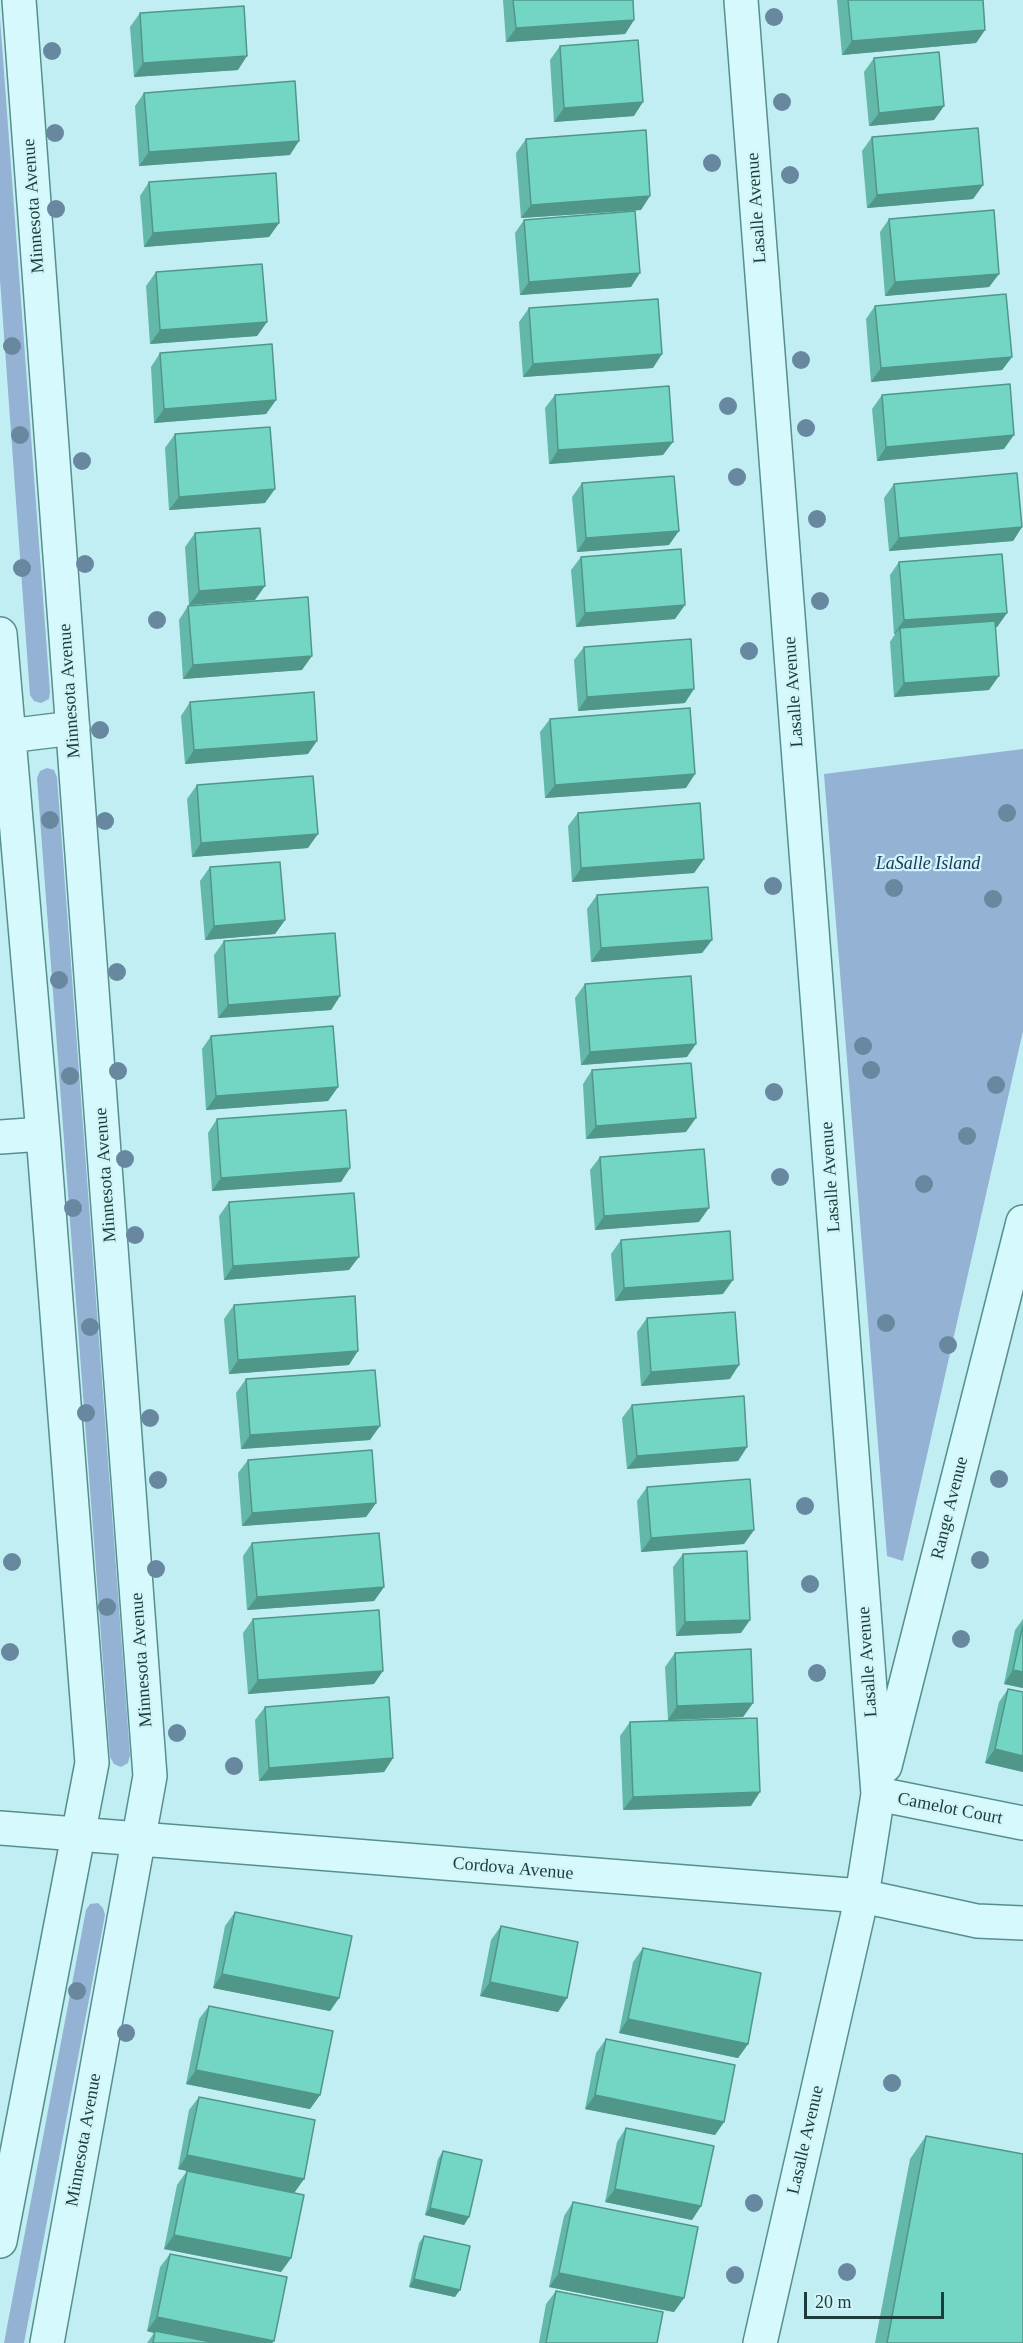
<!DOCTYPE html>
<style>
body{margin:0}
#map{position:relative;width:1023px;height:2343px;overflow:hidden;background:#c1eef3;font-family:Georgia,serif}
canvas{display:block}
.scale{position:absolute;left:804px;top:2292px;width:140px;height:27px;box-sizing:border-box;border:3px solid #1c3d39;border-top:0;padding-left:8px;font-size:18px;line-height:21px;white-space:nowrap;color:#1c3d39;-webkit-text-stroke:4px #d2f5fa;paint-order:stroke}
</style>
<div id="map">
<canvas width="1023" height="2343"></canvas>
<div class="scale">20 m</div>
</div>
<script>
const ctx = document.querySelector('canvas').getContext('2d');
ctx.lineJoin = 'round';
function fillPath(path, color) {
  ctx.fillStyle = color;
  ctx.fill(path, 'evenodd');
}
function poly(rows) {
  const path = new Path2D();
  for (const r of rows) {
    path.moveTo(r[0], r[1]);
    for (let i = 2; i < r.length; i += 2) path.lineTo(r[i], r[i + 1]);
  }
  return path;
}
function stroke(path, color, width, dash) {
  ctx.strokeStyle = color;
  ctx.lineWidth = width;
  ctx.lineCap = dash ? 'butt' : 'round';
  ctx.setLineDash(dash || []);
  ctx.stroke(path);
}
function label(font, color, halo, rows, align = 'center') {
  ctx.font = font + ' Georgia,serif';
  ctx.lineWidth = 4.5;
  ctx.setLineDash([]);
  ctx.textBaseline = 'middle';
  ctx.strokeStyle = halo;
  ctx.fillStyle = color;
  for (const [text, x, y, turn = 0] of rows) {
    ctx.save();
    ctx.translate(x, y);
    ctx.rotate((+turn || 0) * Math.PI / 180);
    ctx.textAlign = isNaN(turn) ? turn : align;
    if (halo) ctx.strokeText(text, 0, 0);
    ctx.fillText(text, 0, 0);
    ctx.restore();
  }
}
const green = poly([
 [0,18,50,692,49,699,41,703,34,701,30,695,0,280],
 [1023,749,1023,1031,903,1561,887,1556,824,774],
 [47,768,54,770,57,777,130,1755,128,1763,121,1767,114,1764,110,1757,37,778,40,771],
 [98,1903,103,1908,105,1915,24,2343,4,2343,86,1910,90,1904]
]);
const minor = poly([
 [19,0,150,1776,47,2343],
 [741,0,878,1794,862,1896,760,2343],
 [0,634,43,1134,92,1763,0,2241],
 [8,736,73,728],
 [0,1137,43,1134],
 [885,1766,1023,1222],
 [878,1794,1023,1823],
 [0,1828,862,1896,977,1921,1023,1923]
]);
const trees = [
 [774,17],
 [52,51],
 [782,102],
 [55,133],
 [712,163],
 [790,175],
 [56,209],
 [12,346],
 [801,360],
 [728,406],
 [806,428],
 [20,435],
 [82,461],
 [737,477],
 [817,519],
 [85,564],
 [22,568],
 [820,601],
 [157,620],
 [749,651],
 [100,730],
 [1007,813],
 [50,820],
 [105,821],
 [773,886],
 [894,888],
 [993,899],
 [117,972],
 [59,980],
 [863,1046],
 [871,1070],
 [118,1071],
 [70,1076],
 [996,1085],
 [774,1092],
 [967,1136],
 [125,1159],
 [780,1177],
 [924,1184],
 [73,1208],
 [135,1235],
 [886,1323],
 [90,1327],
 [948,1345],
 [86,1413],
 [150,1418],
 [999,1479],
 [158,1480],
 [805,1506],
 [980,1560],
 [12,1562],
 [156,1569],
 [810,1584],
 [107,1607],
 [961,1639],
 [10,1652],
 [817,1673],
 [177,1733],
 [234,1766],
 [77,1991],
 [126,2033],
 [892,2083],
 [754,2203],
 [847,2272],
 [735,2275]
];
const wall = poly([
 [503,0,633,0,634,20,625,34,506,42],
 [837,0,983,0,985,30,976,43,842,55],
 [140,13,238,70,134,77,130,27],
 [560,46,634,116,554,122,550,60],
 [874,58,944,106,934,120,869,126,864,72],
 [144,93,290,155,139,166,135,106],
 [872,137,983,185,973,199,867,208,862,151],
 [526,139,641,210,521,218,516,153],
 [149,182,279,223,269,237,144,247,140,196],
 [889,219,999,274,989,287,885,296,880,232],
 [524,220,631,287,520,295,515,233],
 [156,272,267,322,257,336,150,344,146,286],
 [875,306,1012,357,1002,370,871,382,866,319],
 [529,308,653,368,523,377,519,322],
 [160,353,276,400,266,414,154,423,151,367],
 [555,395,663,455,549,464,545,408],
 [882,395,1004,449,877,461,872,409],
 [175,434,265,503,169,510,165,448],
 [582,483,669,545,577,552,572,497],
 [894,484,1022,527,1013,541,889,551,884,498],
 [195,533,255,600,189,605,185,547],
 [581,557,675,619,576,627,571,570],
 [899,562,1007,613,997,627,995,627,989,690,894,697,890,642,895,634,894,634,890,575],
 [188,606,302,670,183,679,179,620],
 [584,647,685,703,578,711,574,660],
 [190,702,308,754,185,764,181,716],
 [550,719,686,788,545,798,540,732],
 [197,785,308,848,192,857,187,799],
 [578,813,704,859,694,873,572,882,568,826],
 [210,867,285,920,275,934,205,940,200,881],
 [597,895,712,940,702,953,591,962,587,909],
 [224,941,340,996,331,1010,218,1018,214,955],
 [585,984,687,1057,581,1065,575,998],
 [211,1036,338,1087,328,1101,206,1110,202,1049],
 [592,1070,686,1132,586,1139,583,1084],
 [217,1119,350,1168,341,1182,212,1191,208,1133],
 [600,1157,699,1222,595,1230,590,1170],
 [229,1202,349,1270,224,1280,219,1216],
 [621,1240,723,1294,615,1301,611,1254],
 [234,1305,349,1365,229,1374,224,1319],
 [647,1318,730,1379,641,1386,637,1332],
 [246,1379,370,1440,241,1449,236,1393],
 [632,1405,747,1447,738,1461,627,1469,622,1418],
 [248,1460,376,1503,366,1517,242,1526,238,1473],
 [647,1487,754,1530,744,1544,641,1552,637,1501],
 [252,1543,384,1587,374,1601,247,1610,243,1556],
 [683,1554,741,1633,676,1636,673,1567],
 [253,1619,374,1684,248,1694,243,1633],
 [1023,1619,1023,1688,1004,1684,1015,1630],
 [675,1653,753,1703,743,1717,668,1720,665,1667],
 [1008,1689,1023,1772,985,1763,999,1702],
 [265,1707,393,1758,384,1772,259,1781,255,1720],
 [630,1722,751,1806,623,1810,620,1736],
 [235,1912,339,1998,330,2011,213,1988,225,1926],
 [501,1926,567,1998,558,2012,480,1996,491,1940],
 [643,1948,748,2044,738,2058,619,2033,633,1962],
 [209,2006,320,2095,310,2109,186,2084,199,2019],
 [606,2039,724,2122,715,2135,585,2109,596,2053],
 [199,2097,304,2179,294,2193,291,2258,281,2272,164,2249,177,2185,187,2171,258,2186,178,2169,189,2110],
 [626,2128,701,2206,692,2220,605,2202,617,2142],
 [926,2136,1023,2343,875,2343,910,2159],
 [443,2151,469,2217,464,2225,425,2215,438,2159],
 [573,2202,684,2298,674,2312,549,2287,564,2216],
 [424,2236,455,2297,409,2287,419,2243],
 [170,2254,274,2341,272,2343,147,2343,154,2333,147,2331,160,2267],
 [556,2291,657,2343,539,2343,546,2304]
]);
const shadedWall = poly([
 [634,20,625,34,506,42,516,28],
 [985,30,976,43,842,55,852,41],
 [247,56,238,70,134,77,143,63],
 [643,102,634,116,554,122,564,108],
 [944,106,934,120,869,126,879,113],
 [299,141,290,155,139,166,149,152],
 [983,185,973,199,867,208,877,195],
 [650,196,641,210,521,218,531,205],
 [279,223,269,237,144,247,153,233],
 [640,273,631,287,520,295,529,282],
 [999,274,989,287,885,296,895,282],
 [267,322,257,336,150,344,160,330],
 [662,354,653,368,523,377,533,364],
 [1012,357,1002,370,871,382,881,368],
 [276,400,266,414,154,423,164,409],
 [1014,435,1004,449,877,461,886,447],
 [673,442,663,455,549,464,558,450],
 [275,489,265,503,169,510,179,497],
 [1022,527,1013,541,889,551,899,538],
 [679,531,669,545,577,552,586,538],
 [265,586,255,600,189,605,199,591],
 [685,605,675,619,576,627,585,613],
 [1007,613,997,627,900,634,900,628,895,634,894,634,904,620],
 [312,656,302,670,183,679,193,665],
 [999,676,989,690,894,697,904,683],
 [694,689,685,703,578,711,587,697],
 [317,741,308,754,185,764,194,750],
 [695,774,686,788,545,798,555,785],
 [318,834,308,848,192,857,201,843],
 [704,859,694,873,572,882,581,868],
 [285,920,275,934,205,940,214,926],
 [712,940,702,953,591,962,601,948],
 [340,996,331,1010,218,1018,228,1005],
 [696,1044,687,1057,581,1065,590,1052],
 [338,1087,328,1101,206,1110,216,1096],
 [696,1118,686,1132,586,1139,596,1126],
 [350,1168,341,1182,212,1191,221,1178],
 [709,1208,699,1222,595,1230,604,1216],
 [359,1257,349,1270,224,1280,233,1266],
 [733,1280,723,1294,615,1301,624,1288],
 [358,1351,349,1365,229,1374,238,1360],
 [739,1365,730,1379,641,1386,651,1372],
 [380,1426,370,1440,241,1449,250,1435],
 [747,1447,738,1461,627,1469,637,1456],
 [376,1503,366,1517,242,1526,252,1513],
 [754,1530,744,1544,641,1552,651,1538],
 [384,1587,374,1601,247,1610,257,1597],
 [750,1620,741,1633,676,1636,685,1622],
 [1013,1670,1023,1672,1023,1688,1004,1684],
 [383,1671,374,1684,248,1694,258,1680],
 [753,1703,743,1717,668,1720,677,1706],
 [995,1749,1023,1756,1023,1772,985,1763],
 [393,1758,384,1772,259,1781,269,1768],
 [760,1792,751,1806,623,1810,633,1797],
 [222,1974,339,1998,330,2011,213,1988],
 [490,1982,567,1998,558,2012,480,1996],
 [628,2019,748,2044,738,2058,619,2033],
 [196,2070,320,2095,310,2109,186,2084],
 [595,2095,724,2122,715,2135,585,2109],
 [187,2155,304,2179,294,2193,178,2169],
 [615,2189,701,2206,692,2220,605,2202],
 [430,2208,469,2217,464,2225,425,2215],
 [174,2235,291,2258,281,2272,164,2249],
 [559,2273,684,2298,674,2312,549,2287],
 [414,2279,460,2290,455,2297,409,2287],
 [157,2317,274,2341,272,2343,206,2343,155,2331,154,2333,147,2331]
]);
const building = poly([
 [513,0,633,0,634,20,516,28,513,0],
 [848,0,983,0,985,30,852,41,848,0],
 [244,6,247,56,143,63,140,13,244,6],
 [638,40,643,102,564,108,560,46,638,40],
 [939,52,944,106,879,113,874,58,939,52],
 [295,81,299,141,149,152,144,93,295,81],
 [978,128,983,185,877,195,872,137,978,128],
 [646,130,650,196,531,205,526,139,646,130],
 [276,173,279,223,153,233,149,182,276,173],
 [994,210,999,274,895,282,889,219,994,210],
 [635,211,640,273,529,282,524,220,635,211],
 [262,264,267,322,160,330,156,272,262,264],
 [1006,294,1012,357,881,368,875,306,1006,294],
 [658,299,662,354,533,364,529,308,658,299],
 [272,344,276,400,164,409,160,353,272,344],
 [1010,384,1014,435,886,447,882,395,1010,384],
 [669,386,673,442,558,450,555,395,669,386],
 [270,427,275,489,179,497,175,434,270,427],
 [1017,473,1022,527,899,538,894,484,1017,473],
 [674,476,679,531,586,538,582,483,674,476],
 [260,528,265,586,199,591,195,533,260,528],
 [681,549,685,605,585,613,581,557,681,549],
 [1002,554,1007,613,904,620,899,562,1002,554],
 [308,597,312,656,193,665,188,606,308,597],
 [995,621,999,676,904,683,900,628,995,621],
 [691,639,694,689,587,697,584,647,691,639],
 [314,692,317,741,194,750,190,702,314,692],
 [690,708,695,774,555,785,550,719,690,708],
 [313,776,318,834,201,843,197,785,313,776],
 [700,803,704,859,581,868,578,813,700,803],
 [280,862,285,920,214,926,210,867,280,862],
 [708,887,712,940,601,948,597,895,708,887],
 [335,933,340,996,228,1005,224,941,335,933],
 [691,976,696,1044,590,1052,585,984,691,976],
 [333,1026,338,1087,216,1096,211,1036,333,1026],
 [691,1063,696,1118,596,1126,592,1070,691,1063],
 [346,1110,350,1168,221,1178,217,1119,346,1110],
 [704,1149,709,1208,604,1216,600,1157,704,1149],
 [354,1193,359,1257,233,1266,229,1202,354,1193],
 [730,1231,733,1280,624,1288,621,1240,730,1231],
 [355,1296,358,1351,238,1360,234,1305,355,1296],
 [735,1312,739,1365,651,1372,647,1318,735,1312],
 [375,1370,380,1426,250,1435,246,1379,375,1370],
 [744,1396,747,1447,637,1456,632,1405,744,1396],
 [372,1450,376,1503,252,1513,248,1460,372,1450],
 [750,1479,754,1530,651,1538,647,1487,750,1479],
 [379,1533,384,1587,257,1597,252,1543,379,1533],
 [747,1551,750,1620,685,1622,683,1554,747,1551],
 [379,1610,383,1671,258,1680,253,1619,379,1610],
 [1023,1625,1023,1672,1013,1670,1023,1625],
 [751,1649,753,1703,677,1706,675,1653,751,1649],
 [1008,1689,1023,1692,1023,1756,995,1749,1008,1689],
 [389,1697,393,1758,269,1768,265,1707,389,1697],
 [757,1718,760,1792,633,1797,630,1722,757,1718],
 [235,1912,352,1936,339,1998,222,1974,235,1912],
 [501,1926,578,1942,567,1998,490,1982,501,1926],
 [643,1948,761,1973,748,2044,628,2019,643,1948],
 [209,2006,333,2031,320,2095,196,2070,209,2006],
 [606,2039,735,2065,724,2122,595,2095,606,2039],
 [199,2097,315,2120,304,2179,187,2155,199,2097],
 [626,2128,714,2146,701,2206,615,2189,626,2128],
 [926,2136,1023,2154,1023,2343,887,2343,926,2136],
 [443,2151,482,2160,469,2217,430,2208,443,2151],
 [187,2171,304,2195,291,2258,174,2235,187,2171],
 [573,2202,698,2227,684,2298,559,2273,573,2202],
 [424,2236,470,2246,460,2290,414,2279,424,2236],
 [170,2254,287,2277,274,2341,157,2317,170,2254],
 [556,2291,663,2312,657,2343,546,2343,556,2291],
 [155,2331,216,2343,153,2343,155,2331]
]);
const streetNames = [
 ["Minnesota Avenue",34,206,-94],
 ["Lasalle Avenue",757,208,-94],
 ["Minnesota Avenue",70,691,-94],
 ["Lasalle Avenue",794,692,-94],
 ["Minnesota Avenue",106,1175,-94],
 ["Lasalle Avenue",831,1177,-94],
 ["Range Avenue",950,1508,-76],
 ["Minnesota Avenue",142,1660,-94],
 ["Lasalle Avenue",868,1662,-94],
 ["Camelot Court",950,1809,11],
 ["Cordova Avenue",513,1869,5],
 ["Minnesota Avenue",84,2140,-80],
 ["Lasalle Avenue",806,2140,-77]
];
const parkNames = [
 ["LaSalle Island",928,864]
];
fillPath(green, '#94b2d3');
stroke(minor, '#568f8c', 36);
stroke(minor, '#d6f9fd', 33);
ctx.fillStyle = '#6888a0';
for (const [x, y] of trees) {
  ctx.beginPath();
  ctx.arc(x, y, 9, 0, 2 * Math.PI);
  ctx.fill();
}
fillPath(wall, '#63b8a9');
fillPath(shadedWall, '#509689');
fillPath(building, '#73d6c4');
stroke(building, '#509689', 1.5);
label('18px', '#1c3d39', '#d2f5fa', streetNames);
label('italic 18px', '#20355c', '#d2f5fa', parkNames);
</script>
